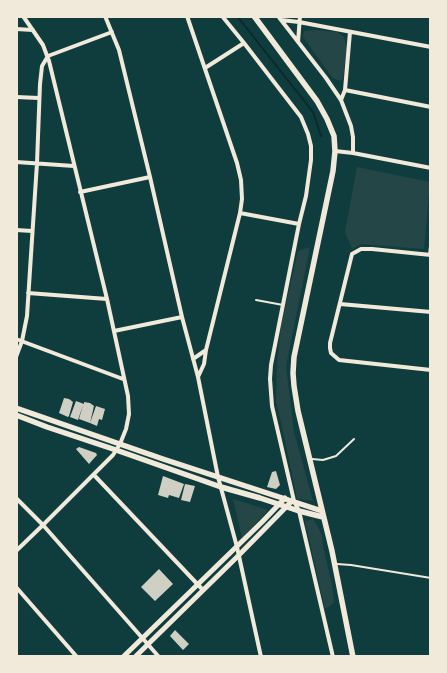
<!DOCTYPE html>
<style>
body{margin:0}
#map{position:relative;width:447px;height:673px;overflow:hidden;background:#0f3d3e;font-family:Figtree,sans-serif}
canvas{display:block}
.frame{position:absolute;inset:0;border:18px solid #f1e9da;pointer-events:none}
</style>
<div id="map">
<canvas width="447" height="673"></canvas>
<div class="frame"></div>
</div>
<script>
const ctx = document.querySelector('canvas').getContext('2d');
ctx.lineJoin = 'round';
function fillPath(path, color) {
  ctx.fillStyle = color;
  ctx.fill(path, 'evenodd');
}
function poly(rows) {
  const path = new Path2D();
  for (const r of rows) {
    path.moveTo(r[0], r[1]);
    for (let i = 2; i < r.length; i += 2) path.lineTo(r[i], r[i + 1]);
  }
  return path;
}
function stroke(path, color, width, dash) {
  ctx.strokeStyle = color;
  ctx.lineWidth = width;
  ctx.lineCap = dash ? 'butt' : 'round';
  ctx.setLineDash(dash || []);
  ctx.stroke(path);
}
const green = poly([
 [316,30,337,32,344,37,347,47,343,79,339,81,332,77,303,37,304,31],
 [357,167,430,182,424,249,361,244,352,249,345,232],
 [310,247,286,366,294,432,313,501,297,499,284,436,276,401,277,364,281,326,298,251],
 [233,499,268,510,242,538],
 [313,519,316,524,322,535,323,546,332,585,334,603,325,609,305,521]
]);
const stream = poly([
 [237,16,313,112,321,136]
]);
const building = poly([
 [64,398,69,399,73,402,69,416,68,417,59,413],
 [76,401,84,404,84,402,90,403,94,406,90,423,79,419,83,405,78,420,70,417],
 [96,406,105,409,102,420,99,419,97,426,90,423],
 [79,447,96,453,97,455,89,464,76,449],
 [276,471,280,485,276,489,267,487,272,472],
 [163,476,184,484,179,498,169,495,168,498,158,495],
 [185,484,195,486,190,502,181,500],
 [159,569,173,584,155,601,141,587],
 [175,630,189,644,183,650,170,636]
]);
const service = poly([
 [256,300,283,305],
 [312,459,323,460,336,456,354,439],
 [337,564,351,565,431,578]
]);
const minor = poly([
 [105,16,119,50,150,177,182,317,198,377,218,477,237,547,261,657],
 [187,16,237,163,241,180,242,199,240,213,206,350,204,364,198,377],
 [222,16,244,43,301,117,308,134,311,146,311,160,306,196,299,224,271,365,270,379,272,406,294,501,299,511,333,657],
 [278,16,326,78,341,100,351,126,353,137,353,153],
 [281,20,299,22,431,47],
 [16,29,33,30],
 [298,42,300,16],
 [205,68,244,43],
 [345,90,431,107],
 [16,97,39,98],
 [341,100,345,90,350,32],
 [335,151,353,153,431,168],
 [16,162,74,166],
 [80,192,150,177],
 [240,213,299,224],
 [16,230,32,231],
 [430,255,431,246],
 [431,255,372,249,361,249,352,254,330,343,330,348,331,353,339,360,431,370],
 [28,293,107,299],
 [340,304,431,312],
 [114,331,182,317],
 [16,339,123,379],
 [16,357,22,341,27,316,37,163,40,84,42,66,48,56,112,32],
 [193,359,206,350],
 [94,475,203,590],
 [16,498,43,525,159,657],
 [16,551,43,525,113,455,120,444,126,429,129,414,128,396,107,299,49,61,43,45,23,16],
 [16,587,77,657]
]);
const secondary = poly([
 [123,657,262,522,285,498],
 [135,657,238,556,292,501]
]);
const primary = poly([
 [254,16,317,101,327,119,334,136,335,151,333,171,294,357,293,373,294,386,298,411,332,551,353,657],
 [16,408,163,459,322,511],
 [16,415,47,427,116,450,221,487,260,498,299,511,323,517]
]);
fillPath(green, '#244646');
stroke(stream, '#0a2a2b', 2);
fillPath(building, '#cfcfc3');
stroke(service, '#f1e9da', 2);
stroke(minor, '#f1e9da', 4);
stroke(secondary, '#f1e9da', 5);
stroke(primary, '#f1e9da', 5.5);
</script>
